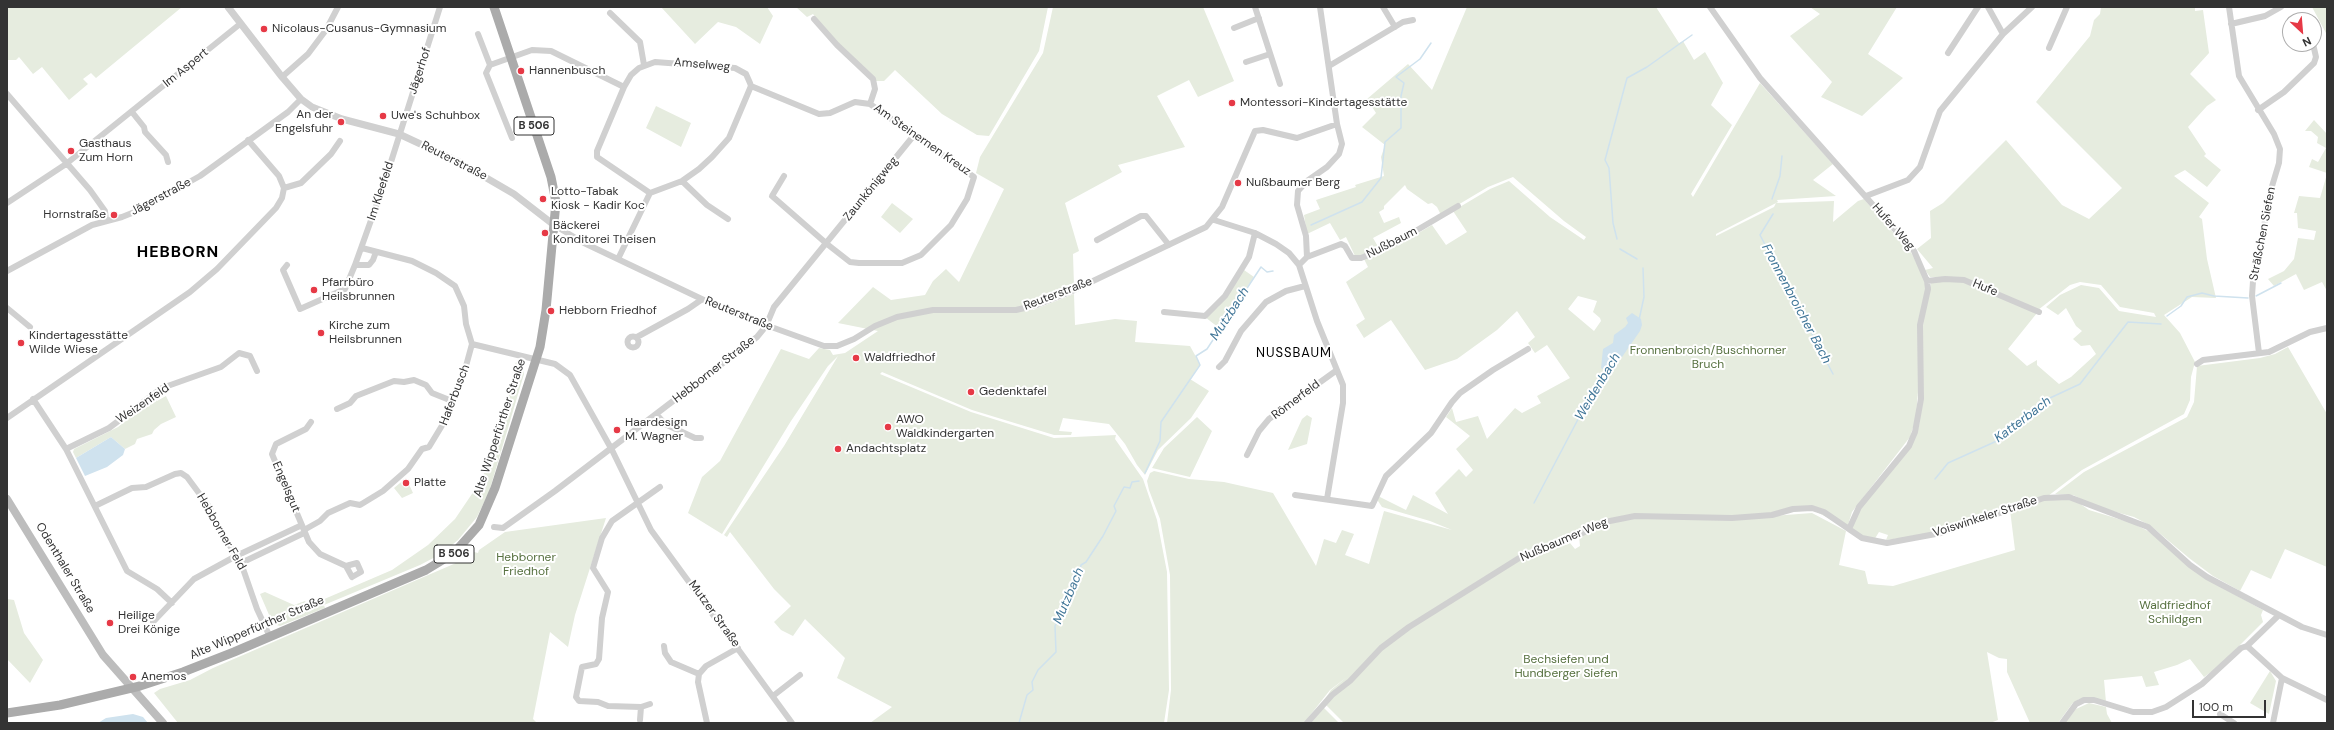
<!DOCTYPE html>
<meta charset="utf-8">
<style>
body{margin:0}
#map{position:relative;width:2334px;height:730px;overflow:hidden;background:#fff;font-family:"DM Sans",sans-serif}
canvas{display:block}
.frame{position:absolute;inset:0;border:8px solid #333;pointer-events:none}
.north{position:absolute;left:2282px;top:12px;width:40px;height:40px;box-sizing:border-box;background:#fff;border:1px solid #adadad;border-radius:50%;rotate:154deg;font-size:11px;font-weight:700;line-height:16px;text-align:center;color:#333}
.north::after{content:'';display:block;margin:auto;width:14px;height:18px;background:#e63946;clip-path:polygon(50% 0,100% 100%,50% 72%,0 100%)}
.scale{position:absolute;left:2192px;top:700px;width:74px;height:18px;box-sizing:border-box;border:2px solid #333;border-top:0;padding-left:5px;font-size:12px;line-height:14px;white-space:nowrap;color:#333;-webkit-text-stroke:3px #fff;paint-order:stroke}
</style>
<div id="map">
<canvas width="2334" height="730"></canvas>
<div class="frame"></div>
<div class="north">N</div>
<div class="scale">100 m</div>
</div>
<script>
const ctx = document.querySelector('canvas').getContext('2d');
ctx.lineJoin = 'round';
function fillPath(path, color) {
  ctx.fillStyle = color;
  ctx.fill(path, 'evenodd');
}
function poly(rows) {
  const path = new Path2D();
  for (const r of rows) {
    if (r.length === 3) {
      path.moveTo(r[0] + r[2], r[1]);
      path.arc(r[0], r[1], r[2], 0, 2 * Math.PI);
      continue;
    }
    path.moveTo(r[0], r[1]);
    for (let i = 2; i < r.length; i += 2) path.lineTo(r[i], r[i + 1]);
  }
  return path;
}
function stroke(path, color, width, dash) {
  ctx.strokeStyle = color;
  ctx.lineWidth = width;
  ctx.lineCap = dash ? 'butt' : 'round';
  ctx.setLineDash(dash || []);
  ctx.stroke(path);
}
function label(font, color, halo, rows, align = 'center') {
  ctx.font = font + ' "DM Sans",sans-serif';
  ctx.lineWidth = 4;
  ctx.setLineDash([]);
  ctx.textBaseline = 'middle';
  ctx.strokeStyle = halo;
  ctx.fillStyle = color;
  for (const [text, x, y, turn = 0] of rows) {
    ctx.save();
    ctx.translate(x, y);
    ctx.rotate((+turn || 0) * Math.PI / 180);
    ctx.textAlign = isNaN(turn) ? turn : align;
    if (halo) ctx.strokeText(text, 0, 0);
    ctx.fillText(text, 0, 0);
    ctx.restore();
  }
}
const green = poly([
 [7,7,182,7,96,78,91,73,83,79,88,84,69,100,42,67,33,74,19,57,16,60,7,60],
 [661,7,767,7,773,16,760,44,736,27,718,22,695,44],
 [796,7,1048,7,1039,51,989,136,977,135,942,114,895,70,884,81,875,81,827,32,813,14,807,17],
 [1053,7,1203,7,1234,81,1198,97,1189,80,1157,96,1185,147,1118,165,1122,172,1065,203,1079,251,1073,254,1074,286,1030,305,1033,310,1074,294,1075,325,1115,319,1137,321,1135,342,1190,346,1200,364,1190,379,1209,391,1191,418,1158,450,1145,475,1137,465,1125,444,1109,424,1063,418,1059,431,1072,432,1071,435,1054,435,972,410,882,372,880,374,971,412,1054,438,1116,435,1115,439,1143,479,1157,520,1167,572,1169,690,1164,723,870,723,892,707,837,678,845,658,805,619,793,636,781,630,774,622,791,606,774,589,730,532,727,537,724,535,784,446,838,356,828,366,791,421,722,534,688,513,702,477,720,461,781,349,809,359,819,348,830,350,833,355,845,353,878,331,838,323,873,287,891,300,925,295,933,281,946,269,959,282,1004,189,976,173,980,157,1043,53],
 [1467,7,1656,7,1679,43,1683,41,1694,60,1705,52,1723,83,1711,105,1732,125,1691,194,1693,197,1760,83,1833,164,1813,180,1836,196,1777,200,1778,202,1716,234,1716,236,1774,207,1776,203,1834,201,1833,222,1858,201,1864,199,1912,254,1922,274,1926,287,1916,418,1910,437,1852,512,1847,528,1813,510,1733,517,1733,519,1812,513,1846,531,1839,565,1865,571,1868,584,1893,586,2015,550,2010,510,2049,498,2059,498,2076,501,2089,510,2132,523,2148,531,2210,581,2263,610,2261,615,2263,622,2218,667,2204,677,2190,659,2177,665,2154,672,2159,685,2146,687,2142,676,2104,680,2106,702,2092,697,2079,699,2072,704,2058,723,2030,723,2007,672,2007,659,1999,658,1987,652,1998,720,1990,723,1344,723,1323,702,1331,690,1347,677,1330,690,1304,723,1167,723,1171,690,1170,575,1160,519,1149,490,1147,481,1150,473,1154,471,1189,479,1224,482,1273,493,1316,566,1324,539,1336,543,1342,530,1354,534,1345,555,1369,564,1384,511,1452,530,1430,521,1382,507,1378,501,1378,496,1406,510,1413,495,1448,514,1435,493,1459,469,1466,477,1473,470,1456,449,1470,436,1446,417,1452,408,1456,422,1478,416,1487,439,1515,408,1522,413,1541,403,1537,396,1570,378,1547,345,1535,353,1528,343,1535,337,1517,311,1497,330,1457,359,1425,370,1391,320,1364,338,1356,325,1365,319,1346,282,1368,267,1364,259,1405,241,1432,225,1446,245,1467,232,1453,211,1490,189,1509,181,1550,217,1584,240,1586,237,1564,221,1513,177,1488,187,1441,215,1437,207,1432,203,1428,204,1407,189,1405,185,1384,206,1384,209,1379,212,1384,223,1399,217,1401,223,1373,238,1380,250,1358,256,1355,256,1346,237,1340,240,1330,223,1307,234,1304,215,1320,209,1316,200,1356,187,1355,185,1384,176,1381,157,1385,145,1362,127,1376,113,1367,99,1408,64,1432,90],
 [1578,296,1597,301,1593,312,1600,318,1601,321,1594,331,1568,309],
 [1572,534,1579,536,1580,546,1575,549,1570,543,1566,545,1562,543,1562,538],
 [1810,7,1897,7,1868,54,1903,78,1862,116,1821,97,1832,82,1790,36,1820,14],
 [2101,7,2195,7,2195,11,2203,10,2209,53,2190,74,2216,100,2207,106,2188,127,2206,154,2204,156,2221,170,2207,187,2185,170,2174,176,2209,203,2199,217,2202,219,2207,259,2216,298,2192,297,2164,315,2180,333,2195,362,2191,377,2190,400,2184,414,2082,470,2048,496,1983,515,1962,525,1939,533,1886,540,1888,535,1879,532,1874,540,1861,537,1850,530,1856,515,1915,438,1919,426,1922,389,1922,328,1931,283,1943,280,1964,282,2037,313,2008,349,2027,366,2037,360,2037,365,2059,384,2071,377,2096,354,2090,345,2081,346,2073,339,2082,331,2076,326,2066,308,2058,315,2046,307,2060,295,2081,285,2099,288,2119,311,2156,317,2154,313,2120,307,2101,285,2080,282,2070,285,2038,310,1972,282,1958,278,1930,277,1925,270,1933,268,1917,249,1931,238,1930,211,1943,203,2006,140,2062,205,2089,219,2122,188,2036,102,2090,36,2094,20,2100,14],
 [2312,7,2327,7,2327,35],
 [656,106,691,123,681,147,646,128],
 [2314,120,2327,134,2327,173,2309,167,2312,159,2318,162,2326,148,2317,143,2318,137,2311,131,2305,131],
 [2327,174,2327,291,2322,282,2304,290,2296,274,2274,286,2268,279,2284,271,2294,259,2298,238,2314,240,2316,231,2298,228,2297,213,2294,213,2299,196,2320,198],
 [892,203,913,219,900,233,881,217],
 [1244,270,1254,277,1219,328,1205,317,1218,307],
 [2288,347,2327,414,2327,567,2285,549,2271,579,2251,570,2240,591,2213,576,2189,558,2151,526,2134,517,2098,507,2073,495,2055,494,2084,472,2187,417,2194,402,2197,366,2260,358,2275,354],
 [516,362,523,367,524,374,489,492,477,517,458,540,441,554,420,565,324,605,325,608,280,626,273,624,260,594,265,592,294,605,305,601,308,606,392,570,428,545,455,519,480,482,489,462,512,384,513,370],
 [166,396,176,417,161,424,154,430,152,434,137,439,135,444,125,449,111,437,76,458,73,452,74,449,118,427,155,398,157,401],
 [1307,415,1312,418,1307,444,1288,450,1302,419],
 [1197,417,1212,431,1190,477,1152,468,1164,448],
 [406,478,413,493,402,498,394,488],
 [606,518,575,615,568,647,550,632,533,719,537,723,178,723,154,693,160,689,190,680,213,668,463,560,474,552,478,553,479,550,505,532],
 [7,599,14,600,24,633,43,660,30,683,7,659],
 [2270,671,2276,681,2269,714,2250,703],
 [2089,703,2106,707,2107,714,2112,723,2064,723,2076,709],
 [1321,705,1339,723,1308,723]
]);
const water = poly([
 [1632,313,1641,319,1642,325,1640,331,1622,357,1604,370,1601,368,1603,349,1613,343,1614,335,1625,327,1628,323,1626,318],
 [111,437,125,449,123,455,107,467,85,476,76,458],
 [133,714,143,717,148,723,98,723,106,718]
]);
const stream = poly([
 [1772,199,1780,176,1782,156],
 [1773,214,1760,235,1833,374],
 [1311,225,1362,202,1381,178,1385,142,1401,128,1401,96,1404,83,1396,77,1420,59,1431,43],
 [1617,239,1613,223,1609,168,1605,160,1627,78,1647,67,1692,35],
 [1620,249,1637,259],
 [2256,296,2281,283],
 [2167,316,2181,306,2187,297,2202,293,2214,296,2248,298],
 [1639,320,1644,297,1643,268],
 [1145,473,1160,441,1161,422,1200,365,1196,356,1207,349,1261,267,1267,272,1273,271],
 [1935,479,1948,463,1999,440,2050,398,2080,384,2128,322,2161,324],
 [1534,503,1595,387,1609,367],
 [1019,723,1027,695,1033,690,1032,682,1038,670,1056,652,1055,626,1063,612,1066,596,1079,576,1081,565,1086,562,1103,536,1116,511,1114,506,1124,487,1130,488,1132,482,1139,481]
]);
const minor = poly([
 [1255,7,1280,84],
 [1383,7,1395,27],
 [1710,7,1760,78,1914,251,1927,281,1928,289,1920,325,1921,399,1915,432,1909,446,1859,507,1849,529],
 [1988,7,2003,34],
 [2229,7,2239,76,2274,134,2280,149,2279,163,2267,203,2262,246,2253,281,2252,296,2259,353],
 [610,13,640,42,644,65],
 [814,19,837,45,873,79,875,89,870,104],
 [2231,24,2265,16,2281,7],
 [1234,28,1259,18],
 [478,34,490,65,486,73,512,138],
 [2049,48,2067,7],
 [1948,53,1978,7],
 [1246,62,1270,54],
 [490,65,532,50,551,51,624,87,597,151,597,157,650,193,618,259],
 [1329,66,1403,22,1413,20],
 [282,77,308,54,326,30,338,7],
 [751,86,819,114,830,113,855,102,870,104,974,177,967,199,951,225,921,255,902,263,859,263,850,262,827,244,772,196,784,176],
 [624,87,631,75,639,68,655,62,735,68,746,74,750,83,751,86,729,138,712,157,699,169,682,181,650,193],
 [7,94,90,190,105,211,106,220],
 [2258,110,2284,92,2314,63,2316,57,2313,44],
 [132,112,144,127,145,132,166,155,168,162],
 [248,140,279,176,284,188],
 [682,181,707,205,728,219],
 [1866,196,1908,180,1920,167,1940,111,2003,34,2032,7],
 [7,203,66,164,240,24],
 [1214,220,1255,233,1276,244,1289,253,1299,265,1317,321,1343,385,1343,403,1327,499],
 [554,225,584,243,727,311,824,346,837,346,854,339,875,326,897,317,933,310,1016,310,1037,305,1070,292,1206,227,1222,207,1255,131,1263,130,1297,138,1337,124],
 [1097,240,1141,216,1146,216,1169,245],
 [362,248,412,261,436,273,455,286,464,306,466,324,472,344],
 [1307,257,1341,244,1345,246,1352,258,1361,258,1390,246,1458,206],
 [287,265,283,270,300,309,345,289,355,265,369,265,373,260,376,252],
 [355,265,384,184,440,7],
 [1299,265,1307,257,1306,236,1297,205,1298,191,1307,181,1327,167,1339,154,1342,144,1337,124,1320,7],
 [7,271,92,225,122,217,137,211,200,176,288,112,301,99],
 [1927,281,1945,279,1964,280,2039,312],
 [7,308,30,327],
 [1164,312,1205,316,1225,296,1249,257,1255,233],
 [633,342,5.5],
 [637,337,688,309,701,300],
 [2197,364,2203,360,2269,352,2310,332,2327,328],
 [1219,367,1225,361,1241,331,1266,302,1286,291,1305,286],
 [33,399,66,449,109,428,162,388,221,367,239,353,250,356,257,371],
 [337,409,350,403,356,396,394,381,404,382,414,380,426,385,432,393,452,401],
 [657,415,665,424,695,438,701,438],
 [7,418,190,292,217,269,276,208,282,198,284,188,301,183,331,154,340,141],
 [311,422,306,429,276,444,272,454,309,542,320,554,346,566,352,577,361,572,357,563,346,566],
 [66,449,127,571,157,589,172,603],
 [1247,455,1259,431,1269,419,1337,370],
 [1295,495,1372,506,1386,476,1431,433,1452,402,1460,393,1493,370,1528,349],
 [95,506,132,488,146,487,175,474,181,473,187,477,210,508,214,521,241,563,257,609,270,637],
 [494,527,503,528,555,491,757,337,766,326,774,307,915,134],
 [304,530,320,521,328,513,350,503,360,505,383,491,408,469,422,449,429,447,449,414,452,401,466,366,472,344,555,364,570,375,612,450,651,530,792,723],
 [241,563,304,533],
 [153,622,194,579,236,556,302,525],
 [664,646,665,653,671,662,699,674,706,666,738,648],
 [2247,646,2282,678,2273,723],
 [699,674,698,682,707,723],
 [2282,678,2327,700],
 [773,696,800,675],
 [641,707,608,706,598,702,579,701,576,697,582,667,596,664,599,659,602,618,608,592,593,568,602,538,612,521,660,487],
 [2220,714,2234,723],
 [640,720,641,707,650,704],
 [1307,723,1332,695,1350,681,1381,648,1409,627,1524,555,1572,538,1605,522,1635,516,1732,518,1772,515,1793,509,1812,508,1824,512,1862,538,1887,543,1941,533,2044,498,2069,497,2148,527,2190,565,2207,577,2302,627,2327,635],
 [2062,723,2076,704,2084,700,2094,700,2133,712,2152,712,2166,707,2202,684,2241,648,2247,646,2279,615]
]);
const tertiary = poly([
 [228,7,282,77,301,99,312,107,342,119,399,134,459,162,514,194,554,225]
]);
const secondary = poly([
 [7,499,103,655,163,723]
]);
const primary = poly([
 [7,713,60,705,140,686,183,672,234,652,426,570,454,553,479,525,495,488,540,347,546,310,556,202,551,177,494,7]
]);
const markers = [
 [264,29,4,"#e63946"],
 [521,71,4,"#e63946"],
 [1232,103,4,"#e63946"],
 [383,116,4,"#e63946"],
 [341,122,4,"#e63946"],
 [71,151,4,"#e63946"],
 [1238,183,4,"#e63946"],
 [543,199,4,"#e63946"],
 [114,215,4,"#e63946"],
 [545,233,4,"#e63946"],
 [314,290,4,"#e63946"],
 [551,311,4,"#e63946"],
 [321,333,4,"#e63946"],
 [21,343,4,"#e63946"],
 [856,358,4,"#e63946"],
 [971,392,4,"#e63946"],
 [888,427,4,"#e63946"],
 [617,430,4,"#e63946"],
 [838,449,4,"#e63946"],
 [406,483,4,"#e63946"],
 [110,623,4,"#e63946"],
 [133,677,4,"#e63946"]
];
const shields = [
 [534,126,40],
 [454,554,40]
];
const shieldNames = [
 ["B 506",534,126],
 ["B 506",454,554]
];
const poiNames = [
 ["Nicolaus-Cusanus-Gymnasium",272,29],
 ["Hannenbusch",529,71],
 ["Montessori-Kindertagesstätte",1240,103],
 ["An der",333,115,"right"],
 ["Engelsfuhr",333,129,"right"],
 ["Uwe's Schuhbox",391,116],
 ["Gasthaus",79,144],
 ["Zum Horn",79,158],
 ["Nußbaumer Berg",1246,183],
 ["Lotto-Tabak",551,192],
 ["Kiosk - Kadir Koc",551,206],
 ["Hornstraße",106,215,"right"],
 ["Bäckerei",553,226],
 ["Konditorei Theisen",553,240],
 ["Pfarrbüro",322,283],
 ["Heilsbrunnen",322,297],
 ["Hebborn Friedhof",559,311],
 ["Kirche zum",329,326],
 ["Heilsbrunnen",329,340],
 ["Kindertagesstätte",29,336],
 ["Wilde Wiese",29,350],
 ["Waldfriedhof",864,358],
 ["Gedenktafel",979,392],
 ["AWO",896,420],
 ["Waldkindergarten",896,434],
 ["Haardesign",625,423],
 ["M. Wagner",625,437],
 ["Andachtsplatz",846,449],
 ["Platte",414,483],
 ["Heilige",118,616],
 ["Drei Könige",118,630],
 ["Anemos",141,677]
];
const streetNames = [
 ["Amselweg",702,65,5],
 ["Im Aspert",186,68,-39],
 ["Jägerhof",420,71,-72],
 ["Am Steinernen Kreuz",922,140,35],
 ["Reuterstraße",454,161,27],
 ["Zaunkönigweg",871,189,-51],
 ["Im Kleefeld",381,191,-72],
 ["Jägerstraße",161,197,-28],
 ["Hufer Weg",1893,227,49],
 ["Sträßchen Siefen",2263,234,-79],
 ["Nußbaum",1392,243,-27],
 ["Hufe",1985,288,22],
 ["Reuterstraße",1058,294,-21],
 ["Reuterstraße",739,314,22],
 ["Hebborner Straße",714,370,-38],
 ["Haferbusch",455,395,-69],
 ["Römerfeld",1296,400,-37],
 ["Weizenfeld",143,404,-34],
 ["Alte Wipperfürther Straße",500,428,-72],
 ["Engelsgut",286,487,67],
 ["Voiswinkeler Straße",1985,517,-18],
 ["Hebborner Feld",221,532,60],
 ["Nußbaumer Weg",1564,540,-23],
 ["Odenthaler Straße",65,568,59],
 ["Mutzer Straße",714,614,54],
 ["Alte Wipperfürther Straße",257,628,-23]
];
const parkNames = [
 ["Fronnenbroich/Buschhorner",1708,351],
 ["Bruch",1708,365],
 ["Hebborner",526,558],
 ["Friedhof",526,572],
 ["Waldfriedhof",2175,606],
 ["Schildgen",2175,620],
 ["Bechsiefen und",1566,660],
 ["Hundberger Siefen",1566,674]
];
const waterNames = [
 ["Fronnenbroicher Bach",1796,304,62],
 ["Mutzbach",1230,314,-57],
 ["Weidenbach",1598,387,-59],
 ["Katterbach",2023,420,-37],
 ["Mutzbach",1069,596,-67]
];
const neighbourhoodNames = [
 ["NUSSBAUM",1294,354]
];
const districtNames = [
 ["HEBBORN",178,253]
];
fillPath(green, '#e6ecdf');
fillPath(water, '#cfe2ee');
stroke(stream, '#cfe2ee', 1.5);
stroke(minor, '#d0d0d0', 6);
stroke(tertiary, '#d0d0d0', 7);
stroke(secondary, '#bdbdbd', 8);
stroke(primary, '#ababab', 9);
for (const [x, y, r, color] of markers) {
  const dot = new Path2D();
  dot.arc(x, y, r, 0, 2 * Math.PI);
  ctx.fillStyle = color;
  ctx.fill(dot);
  stroke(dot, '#fff', 1.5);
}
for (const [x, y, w] of shields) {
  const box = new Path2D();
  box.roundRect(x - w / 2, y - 9, w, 18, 3);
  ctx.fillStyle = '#fff';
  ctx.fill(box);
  stroke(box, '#333', 1);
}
label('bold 11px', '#333', null, shieldNames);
label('12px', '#333', '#fff', poiNames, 'left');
label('12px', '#333', '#fff', streetNames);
label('12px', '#56703f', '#fff', parkNames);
label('italic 13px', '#3f7597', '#fff', waterNames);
ctx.letterSpacing = '1px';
label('13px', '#000', '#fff', neighbourhoodNames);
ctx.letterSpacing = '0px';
ctx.letterSpacing = '1px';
label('bold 16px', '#000', '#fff', districtNames);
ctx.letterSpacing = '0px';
</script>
